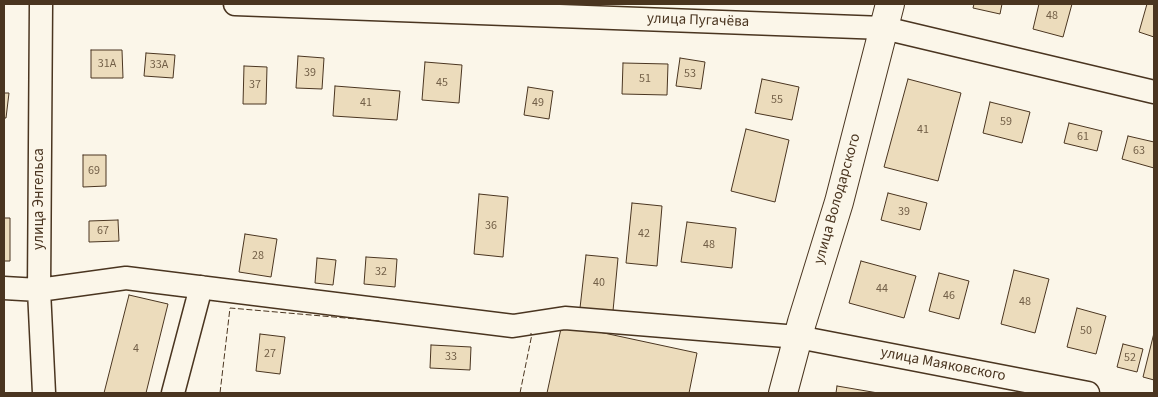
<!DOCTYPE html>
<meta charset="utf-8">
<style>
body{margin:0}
#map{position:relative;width:1158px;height:397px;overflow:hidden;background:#fbf6e9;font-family:"Source Sans 3",sans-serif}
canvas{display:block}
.frame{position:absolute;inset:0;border:5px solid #4a3520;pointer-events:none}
</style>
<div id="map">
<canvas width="1158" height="397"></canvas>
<div class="frame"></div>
</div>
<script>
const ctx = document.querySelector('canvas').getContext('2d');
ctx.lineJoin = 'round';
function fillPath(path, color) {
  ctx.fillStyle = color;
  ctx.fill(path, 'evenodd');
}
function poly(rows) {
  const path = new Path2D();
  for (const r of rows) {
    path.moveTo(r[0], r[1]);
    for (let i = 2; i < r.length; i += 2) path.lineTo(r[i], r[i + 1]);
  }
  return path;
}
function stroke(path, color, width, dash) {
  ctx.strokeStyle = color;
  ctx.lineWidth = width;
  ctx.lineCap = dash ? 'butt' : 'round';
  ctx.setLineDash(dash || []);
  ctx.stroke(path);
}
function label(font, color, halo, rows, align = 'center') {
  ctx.font = font + ' "Source Sans 3",sans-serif';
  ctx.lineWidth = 4;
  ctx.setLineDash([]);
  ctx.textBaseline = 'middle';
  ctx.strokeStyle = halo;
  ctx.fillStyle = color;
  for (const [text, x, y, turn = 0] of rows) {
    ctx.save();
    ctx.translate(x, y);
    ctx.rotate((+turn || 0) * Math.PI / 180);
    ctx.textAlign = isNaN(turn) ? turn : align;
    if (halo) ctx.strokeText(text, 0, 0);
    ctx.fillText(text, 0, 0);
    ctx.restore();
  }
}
const building = poly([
 [974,4,1002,4,1000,14,973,8,974,4],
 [1039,4,1072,4,1063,37,1033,29,1039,4],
 [1147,4,1154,4,1154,37,1139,32,1147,4],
 [91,50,122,50,123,78,91,78,91,50],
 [146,53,175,55,173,78,144,76,146,53],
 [298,56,324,58,322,89,296,88,298,56],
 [680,58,705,62,701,89,676,86,680,58],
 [425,62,462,65,459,103,422,100,425,62],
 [623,63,668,64,667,95,622,94,623,63],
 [244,66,267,67,266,104,243,104,244,66],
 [762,79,799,87,792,120,755,113,762,79],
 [908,79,961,93,938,181,884,167,908,79],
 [335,86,400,91,397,120,333,116,335,86],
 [528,87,553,91,549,119,524,115,528,87],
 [4,93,9,93,6,118,4,118,4,93],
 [990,102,1030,112,1022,143,983,133,990,102],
 [1069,123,1102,131,1097,151,1064,143,1069,123],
 [746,129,789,140,775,202,731,191,746,129],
 [1128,136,1154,142,1154,168,1122,159,1128,136],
 [83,155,106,155,106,186,83,187,83,155],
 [888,193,927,203,920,230,881,220,888,193],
 [479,194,508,197,503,257,474,254,479,194],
 [632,203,662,206,657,266,626,263,632,203],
 [4,218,10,218,10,261,4,261,4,218],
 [118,220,119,241,89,242,89,221,118,220],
 [687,222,736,228,732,268,681,262,687,222],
 [245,234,277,239,271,277,239,272,245,234],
 [586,255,618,258,613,311,580,308,586,255],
 [366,257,397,259,395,287,364,284,366,257],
 [317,258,336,260,333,285,315,283,317,258],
 [861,261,916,276,904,318,849,303,861,261],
 [1014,270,1049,279,1035,333,1001,324,1014,270],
 [939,273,969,281,959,319,929,311,939,273],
 [129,295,168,304,146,393,104,393,129,295],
 [1077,308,1106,316,1096,354,1067,347,1077,308],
 [562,324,697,353,689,393,547,393,562,324],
 [1154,333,1154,380,1143,377,1154,333],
 [260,334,285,337,280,374,256,371,260,334],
 [1123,344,1143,349,1137,372,1117,367,1123,344],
 [431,345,471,347,470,370,430,368,431,345],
 [837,386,878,393,836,393,837,386]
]);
const minor = poly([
 [41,4,39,290,44,393],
 [235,4,884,28,1154,92],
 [4,288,39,290,126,278,513,326,565,318,798,337,1088,393],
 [173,393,201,287]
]);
const major = poly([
 [783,393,802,322,839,202,890,4]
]);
const fence = poly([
 [220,393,230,308,380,321],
 [520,393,532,334,530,334]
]);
const numberNames = [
 ["48",1052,16],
 ["31А",107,64],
 ["33А",159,65],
 ["39",310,73],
 ["53",690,74],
 ["51",645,79],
 ["45",442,83],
 ["37",255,85],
 ["55",777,100],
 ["41",366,103],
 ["49",538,103],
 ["59",1006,122],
 ["41",923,130],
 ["61",1083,137],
 ["63",1139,151],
 ["69",94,171],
 ["39",904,212],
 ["36",491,226],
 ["67",103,231],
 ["42",644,234],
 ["48",709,245],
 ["28",258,256],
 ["32",381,272],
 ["40",599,283],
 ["44",882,289],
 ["46",949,296],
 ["48",1025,302],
 ["50",1086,331],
 ["4",136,349],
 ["27",270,354],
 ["33",451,357],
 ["52",1130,358]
];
const streetNames = [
 ["улица Пугачёва",698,21,2],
 ["улица Энгельса",40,199,-90],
 ["улица Володарского",838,199,-74],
 ["улица Маяковского",943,365,11]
];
fillPath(building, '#ecdcbc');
stroke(building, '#4a3520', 1);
stroke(minor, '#4a3520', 25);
stroke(major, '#4a3520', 30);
stroke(minor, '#fbf6e9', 22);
stroke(major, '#fbf6e9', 28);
stroke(fence, '#4a3520', 1, [6, 2.5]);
label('12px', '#725f47', null, numberNames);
label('15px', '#4a3520', '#fbf6e9', streetNames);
</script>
